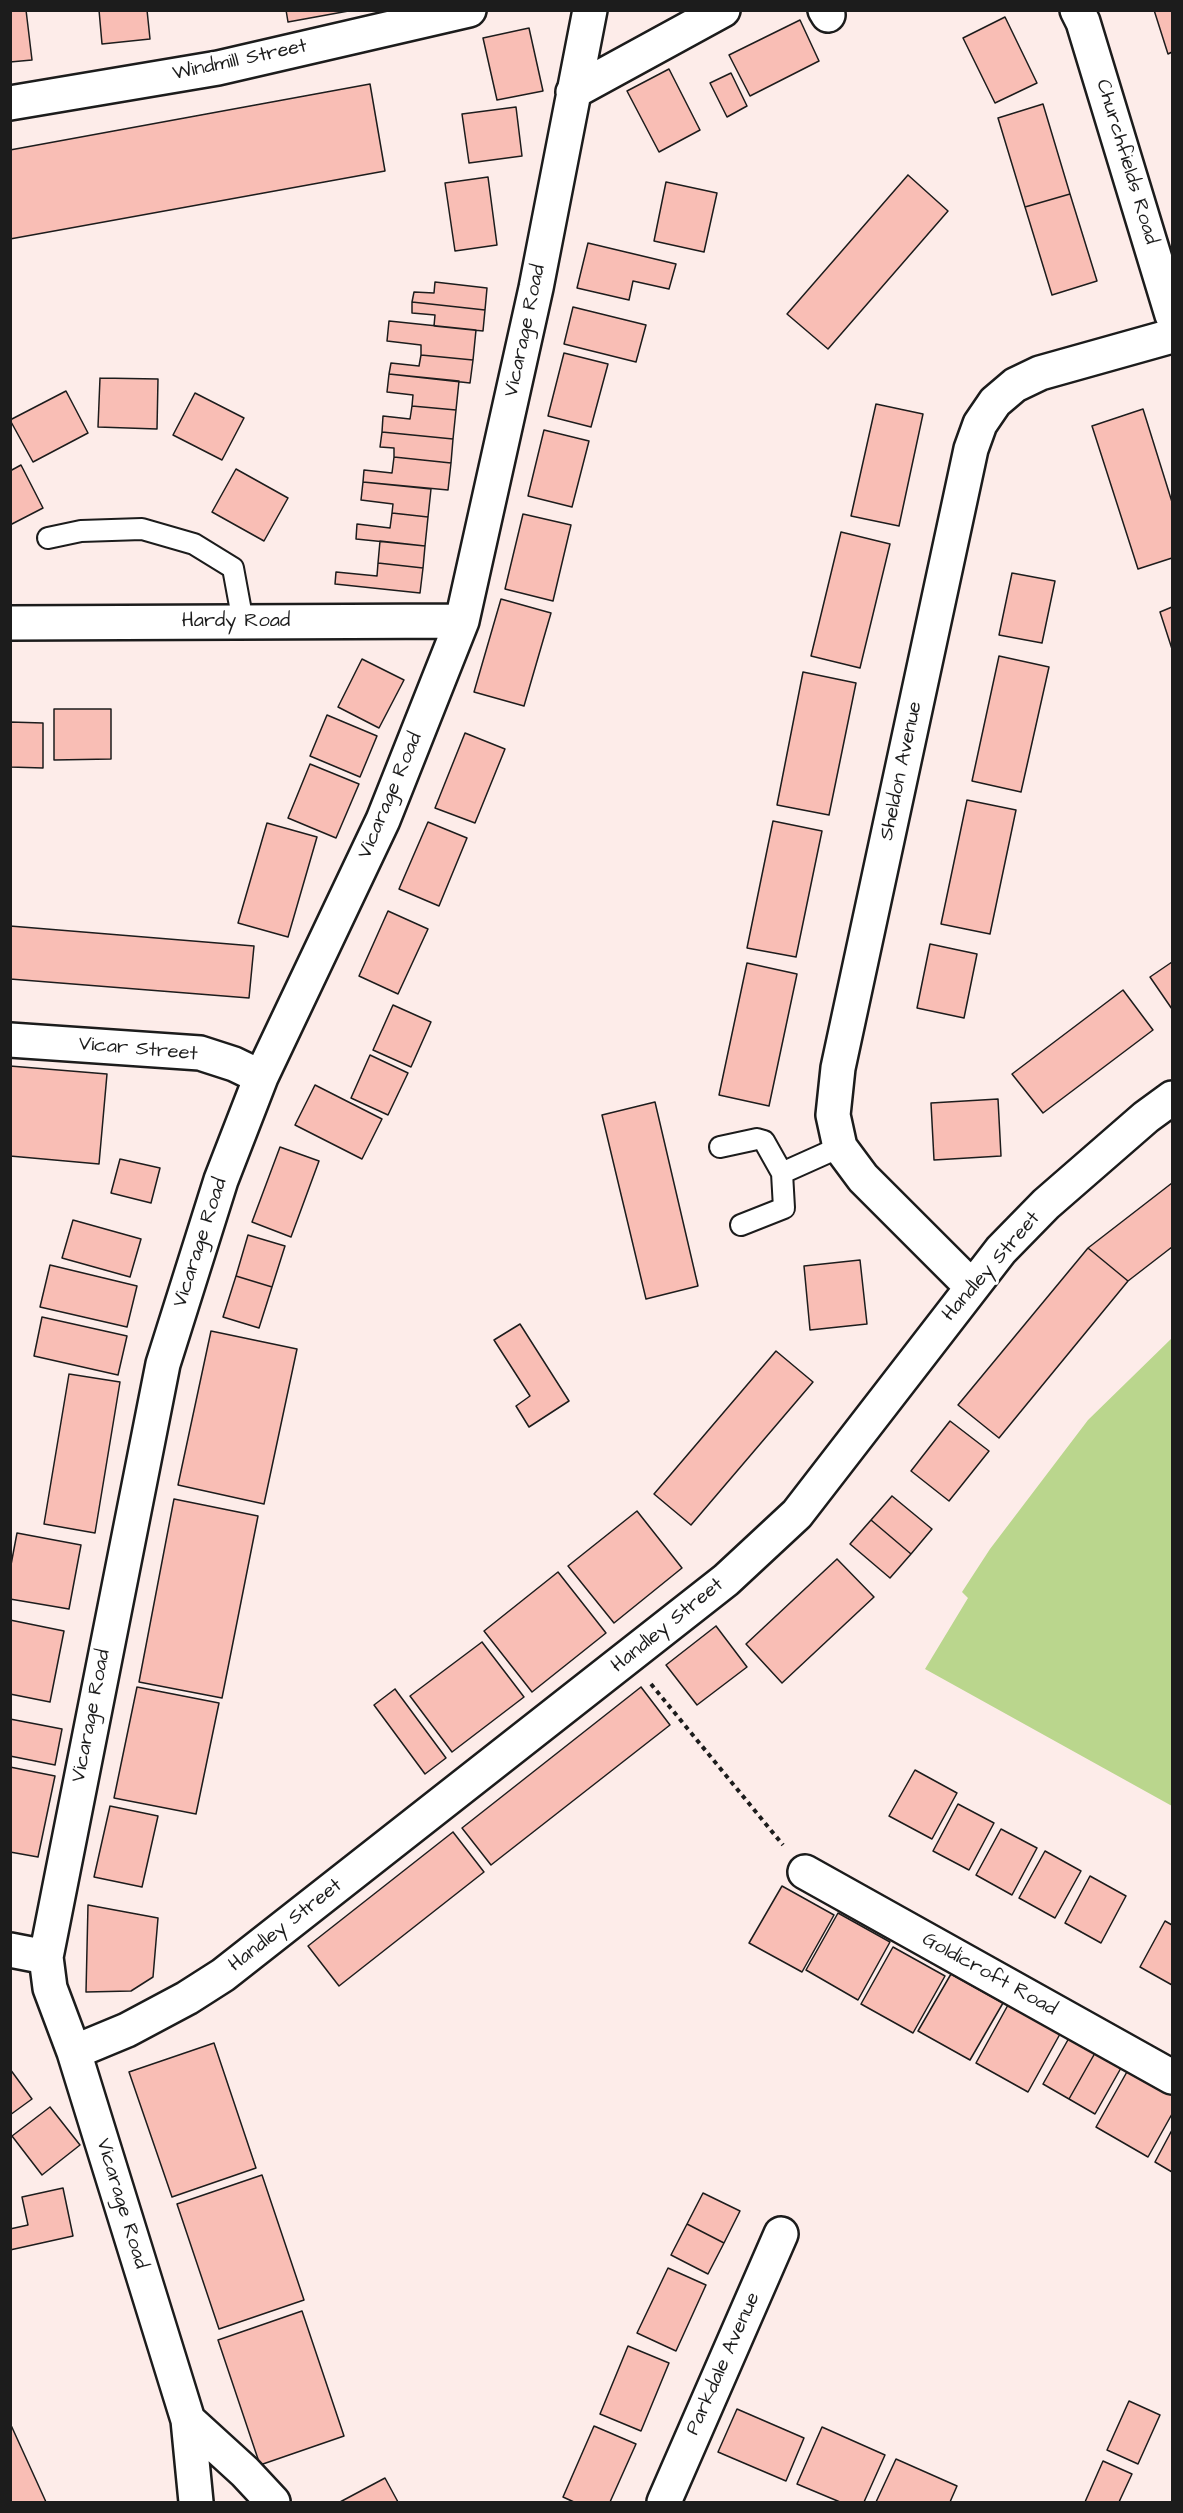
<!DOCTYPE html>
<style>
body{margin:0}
#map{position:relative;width:1183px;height:2513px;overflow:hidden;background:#fdece9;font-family:"Architects Daughter",sans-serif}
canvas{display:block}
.frame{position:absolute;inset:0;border:12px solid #1c1c1c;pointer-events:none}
</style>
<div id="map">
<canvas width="1183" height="2513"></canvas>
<div class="frame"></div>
</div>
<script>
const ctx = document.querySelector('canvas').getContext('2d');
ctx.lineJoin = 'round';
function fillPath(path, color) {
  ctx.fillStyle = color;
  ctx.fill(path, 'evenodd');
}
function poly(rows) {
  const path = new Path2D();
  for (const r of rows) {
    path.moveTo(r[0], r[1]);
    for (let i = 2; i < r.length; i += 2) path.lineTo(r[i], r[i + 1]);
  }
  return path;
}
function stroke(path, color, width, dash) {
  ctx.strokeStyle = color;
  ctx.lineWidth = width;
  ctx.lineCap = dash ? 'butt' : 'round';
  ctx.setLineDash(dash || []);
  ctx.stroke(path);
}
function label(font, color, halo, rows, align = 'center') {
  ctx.font = font + ' "Architects Daughter",sans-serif';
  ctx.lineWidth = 6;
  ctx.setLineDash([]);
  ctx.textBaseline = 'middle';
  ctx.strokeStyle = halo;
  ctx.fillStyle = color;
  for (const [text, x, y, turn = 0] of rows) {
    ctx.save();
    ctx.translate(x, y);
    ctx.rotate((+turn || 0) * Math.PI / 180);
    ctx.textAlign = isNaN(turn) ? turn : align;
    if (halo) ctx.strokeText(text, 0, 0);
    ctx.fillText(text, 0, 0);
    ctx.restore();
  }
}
const green = poly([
 [1172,1338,1172,1806,925,1669,968,1598,962,1592,990,1549,1088,1420]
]);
const building = poly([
 [10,10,26,10,32,60,10,62,10,10],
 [99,10,147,10,150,39,102,44,99,10],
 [286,10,354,10,288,22,286,10],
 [1154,10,1172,10,1172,52,1168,54,1154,10],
 [1005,17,1037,83,995,103,963,38,1005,17],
 [800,20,819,61,750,96,729,55,800,20],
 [529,28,543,91,497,100,483,38,529,28],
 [669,69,700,130,659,152,627,91,669,69],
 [731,73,747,106,727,117,710,83,731,73],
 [370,84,385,171,10,239,10,150,370,84],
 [1043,104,1070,194,1025,207,998,118,1043,104],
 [516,107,522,156,469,163,462,114,516,107],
 [908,175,948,211,828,349,787,314,908,175],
 [488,177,497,245,455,251,445,183,488,177],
 [666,182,717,193,704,252,654,241,666,182],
 [1070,194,1097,281,1052,295,1025,207,1070,194],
 [588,243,676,264,669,289,633,281,629,300,577,288,588,243],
 [435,282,487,288,485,310,412,302,414,292,434,293,435,282],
 [412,302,485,310,483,331,434,326,435,315,412,313,412,302],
 [573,307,646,325,636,362,564,344,573,307],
 [389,321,476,330,473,360,421,355,421,345,387,341,389,321],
 [564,353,608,364,591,427,548,416,564,353],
 [421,355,473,360,470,383,389,374,391,363,419,366,421,355],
 [389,374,459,381,456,410,412,406,413,395,387,392,389,374],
 [100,378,158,379,157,429,98,427,100,378],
 [66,391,88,433,33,462,10,420,66,391],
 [195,393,244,418,222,460,173,435,195,393],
 [876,404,923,414,899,526,851,516,876,404],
 [412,406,456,410,453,439,382,432,383,416,410,419,412,406],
 [1143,409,1172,502,1172,558,1138,569,1092,426,1143,409],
 [544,430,589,441,572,507,528,496,544,430],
 [382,432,453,439,451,463,394,457,394,448,380,447,382,432],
 [394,457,451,463,448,490,363,482,364,470,392,473,394,457],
 [21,465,43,508,10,525,10,471,21,465],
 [236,469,288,498,264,541,212,512,236,469],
 [363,482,431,489,428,517,392,513,393,504,361,500,363,482],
 [392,513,428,517,425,546,356,539,357,524,390,528,392,513],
 [523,514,571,525,553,601,505,589,523,514],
 [841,532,890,544,860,668,811,656,841,532],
 [380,541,425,546,423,568,378,563,380,541],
 [378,563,423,568,420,593,335,584,336,572,377,576,378,563],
 [1012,573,1055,581,1042,643,999,635,1012,573],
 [501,599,551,613,524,706,474,692,501,599],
 [1172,607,1172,649,1160,612,1172,607],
 [999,656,1049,667,1021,792,972,781,999,656],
 [362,659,404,680,379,728,338,707,362,659],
 [803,672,856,683,829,815,777,805,803,672],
 [54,709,111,709,111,759,54,760,54,709],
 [327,715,377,736,360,777,310,756,327,715],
 [10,722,43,723,43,768,10,767,10,722],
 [465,733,505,749,475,823,435,808,465,733],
 [310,764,359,784,336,838,288,818,310,764],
 [967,800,1016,810,990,934,941,924,967,800],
 [773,821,822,831,796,957,747,948,773,821],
 [428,822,467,838,439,906,399,889,428,822],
 [267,823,317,837,288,937,238,923,267,823],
 [388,911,428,929,398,994,359,976,388,911],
 [10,926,254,946,249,998,10,979,10,926],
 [930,944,977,954,964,1018,917,1008,930,944],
 [1172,962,1172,1009,1150,977,1172,962],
 [747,963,797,974,769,1106,719,1095,747,963],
 [1123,990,1153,1030,1043,1113,1012,1074,1123,990],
 [393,1005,431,1022,411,1067,373,1050,393,1005],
 [370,1055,408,1073,388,1115,351,1098,370,1055],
 [10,1066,107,1074,99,1164,10,1156,10,1066],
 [315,1085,382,1119,362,1159,295,1125,315,1085],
 [998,1099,1001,1156,934,1160,931,1103,998,1099],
 [655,1102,698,1286,646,1299,602,1115,655,1102],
 [280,1147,319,1161,291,1237,252,1222,280,1147],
 [120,1159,160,1168,151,1203,111,1193,120,1159],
 [1172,1183,1172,1247,1128,1281,1088,1248,1172,1183],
 [73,1220,141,1239,130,1277,62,1258,73,1220],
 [248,1235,285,1246,272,1287,236,1276,248,1235],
 [1088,1248,1128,1281,999,1438,958,1405,1088,1248],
 [860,1260,867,1324,810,1330,804,1266,860,1260],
 [50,1265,137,1286,127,1327,40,1307,50,1265],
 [236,1276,272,1287,259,1328,223,1317,236,1276],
 [42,1317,127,1336,118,1375,34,1356,42,1317],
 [520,1324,569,1401,529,1427,516,1406,530,1396,494,1340,520,1324],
 [211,1331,297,1349,264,1504,178,1485,211,1331],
 [776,1351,813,1382,691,1525,654,1494,776,1351],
 [69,1374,120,1382,95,1533,44,1524,69,1374],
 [950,1421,989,1451,949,1501,911,1471,950,1421],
 [892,1496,932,1529,911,1554,871,1520,892,1496],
 [174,1499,258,1516,222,1698,139,1682,174,1499],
 [637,1511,682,1568,614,1623,568,1566,637,1511],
 [871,1520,911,1554,890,1578,850,1544,871,1520],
 [17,1533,81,1545,69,1609,10,1599,10,1570,17,1533],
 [837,1559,874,1597,782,1683,746,1644,837,1559],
 [558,1572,606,1633,532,1692,484,1631,558,1572],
 [10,1620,64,1631,50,1702,10,1694,10,1620],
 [716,1626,747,1667,697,1705,666,1665,716,1626],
 [482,1642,524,1697,452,1752,410,1696,482,1642],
 [137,1687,219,1703,196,1814,114,1798,137,1687],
 [641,1687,670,1725,491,1865,462,1828,641,1687],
 [395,1689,446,1758,425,1774,374,1705,395,1689],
 [10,1719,62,1729,55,1765,10,1756,10,1719],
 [10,1767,55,1776,38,1857,10,1852,10,1767],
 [915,1770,957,1793,932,1839,889,1816,915,1770],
 [958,1804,994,1823,969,1870,933,1851,958,1804],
 [110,1806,158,1816,142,1887,94,1877,110,1806],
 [1001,1829,1037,1848,1012,1895,976,1875,1001,1829],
 [453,1832,484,1872,339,1986,308,1946,453,1832],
 [1045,1851,1081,1871,1055,1918,1019,1898,1045,1851],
 [1090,1876,1126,1896,1101,1943,1065,1923,1090,1876],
 [782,1886,834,1915,802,1972,749,1943,782,1886],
 [88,1905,158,1918,153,1977,131,1991,86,1992,88,1905],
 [838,1913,890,1942,858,2000,806,1970,838,1913],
 [1165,1921,1172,1925,1172,1985,1140,1967,1165,1921],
 [893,1947,945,1976,913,2033,861,2004,893,1947],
 [951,1974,1003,2003,970,2060,918,2031,951,1974],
 [1008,2005,1060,2034,1028,2092,976,2063,1008,2005],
 [1069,2038,1095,2053,1069,2099,1043,2084,1069,2038],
 [214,2043,256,2168,172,2197,129,2072,214,2043],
 [1095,2053,1121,2068,1095,2114,1069,2099,1095,2053],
 [10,2069,32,2099,10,2115,10,2069],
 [1128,2070,1172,2095,1172,2114,1148,2157,1096,2127,1128,2070],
 [50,2107,80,2145,42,2175,12,2136,50,2107],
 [1172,2130,1172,2172,1155,2162,1172,2130],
 [262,2175,304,2300,219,2329,177,2204,262,2175],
 [63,2188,73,2236,10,2250,10,2229,28,2225,22,2197,63,2188],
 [703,2193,740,2211,724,2243,687,2224,703,2193],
 [687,2224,724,2243,708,2274,671,2255,687,2224],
 [668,2268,706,2285,676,2351,637,2333,668,2268],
 [302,2311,344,2436,260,2465,218,2340,302,2311],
 [628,2346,669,2363,641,2431,600,2414,628,2346],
 [1129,2401,1160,2415,1138,2464,1107,2450,1129,2401],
 [737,2409,804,2438,786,2481,718,2452,737,2409],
 [10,2423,46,2502,10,2502,10,2423],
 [594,2426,636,2444,610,2502,574,2502,563,2497,594,2426],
 [822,2427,885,2455,864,2502,840,2502,797,2484,822,2427],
 [896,2459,957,2486,950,2502,876,2502,896,2459],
 [1103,2461,1132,2474,1119,2502,1085,2502,1103,2461],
 [385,2478,398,2502,340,2502,385,2478]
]);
const path = poly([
 [651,1684,783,1845]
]);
const service = poly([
 [48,538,81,531,142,529,194,544,233,568,243,622],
 [720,1147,757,1139,764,1141,782,1173,840,1147],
 [741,1225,784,1208,782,1173]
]);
const minor = poly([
 [825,10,828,15],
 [1077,10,1083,22,1172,315],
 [573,92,723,10],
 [10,103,218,68,469,10],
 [10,623,462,621],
 [10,1040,200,1053,234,1064,261,1077],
 [971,1286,863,1178,840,1147,833,1115,838,1068,971,449,980,424,995,402,1015,385,1040,373,1172,336],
 [805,1872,1172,2077],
 [10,1950,46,1957],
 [74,2052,127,2030,187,1998,223,1975,726,1580,797,1514,1001,1250,1046,1204,1146,1117,1172,1098],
 [188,2420,245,2472,273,2502],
 [196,2502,188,2420,74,2052,50,1988,46,1957,163,1364,221,1180,261,1077,383,820,462,621,536,288,590,10],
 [664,2502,781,2234]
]);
const streetNames = [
 ["Windmill Street",240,61,-12],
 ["Churchfields Road",1126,162,73],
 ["Vicarage Road",526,331,-78],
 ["Hardy Road",236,622],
 ["Sheldon Avenue",902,771,-78],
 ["Vicarage Road",391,796,-67],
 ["Vicar Street",138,1050,5],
 ["Vicarage Road",201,1243,-72],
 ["Handley Street",992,1267,-49],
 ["Handley Street",668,1626,-39],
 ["Vicarage Road",92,1716,-79],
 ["Handley Street",286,1926,-38],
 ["Goldicroft Road",989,1975,29],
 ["Vicarage Road",121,2204,73],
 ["Parkdale Avenue",724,2364,-66]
];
fillPath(green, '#bad68d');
fillPath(building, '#f9beb5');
stroke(building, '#1c1c1c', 1.5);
stroke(service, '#1c1c1c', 24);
stroke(minor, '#1c1c1c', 38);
stroke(path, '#1c1c1c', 4, [4.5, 4.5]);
stroke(service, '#fff', 20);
stroke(minor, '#fff', 33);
label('20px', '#1c1c1c', '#fff', streetNames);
</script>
